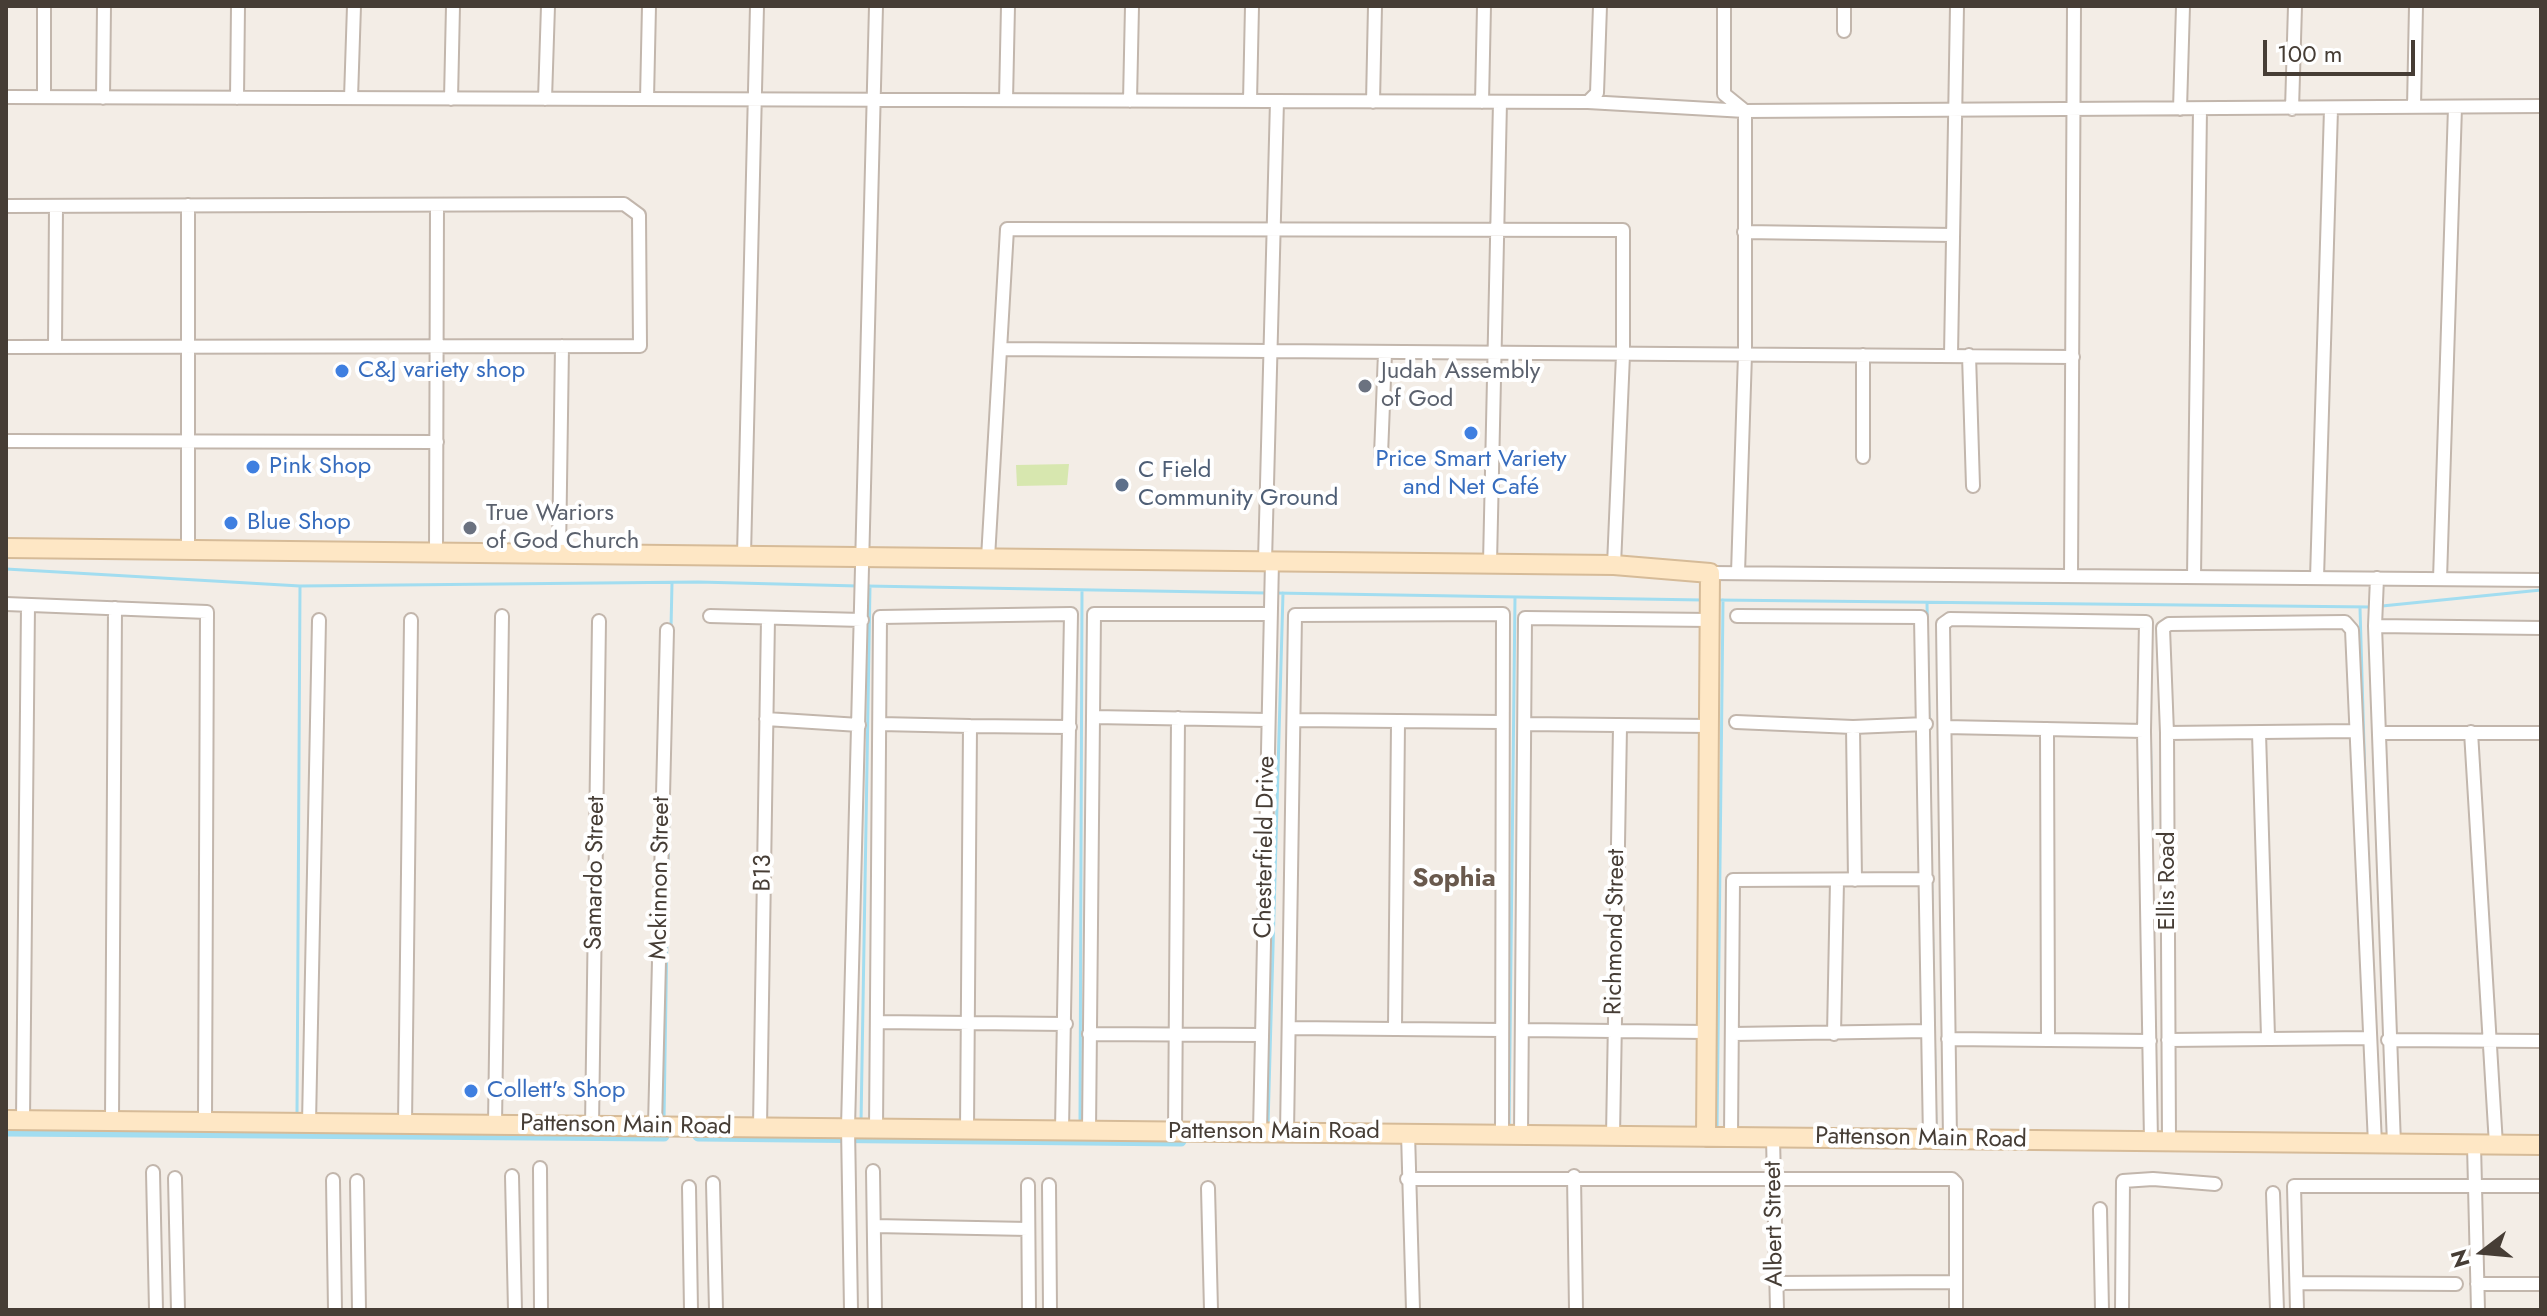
<!DOCTYPE html>
<meta charset="utf-8">
<style>
body{margin:0}
#map{position:relative;width:2547px;height:1316px;overflow:hidden;background:#f3ede6;font-family:Jost,sans-serif}
canvas{display:block}
.frame{position:absolute;inset:0;border:8px solid #463d35;pointer-events:none}
.north{position:absolute;left:2443px;top:1212px;width:80px;height:80px;-webkit-text-stroke:6px #fff;paint-order:stroke;rotate:254deg;font-size:22px;font-weight:700;line-height:32px;text-align:center;color:#463d35}
.north::after{content:'';display:block;margin:auto;width:28px;height:36px;background:#463d35;clip-path:polygon(50% 0,100% 100%,50% 72%,0 100%)}
.scale{position:absolute;left:2263px;top:40px;width:152px;height:36px;box-sizing:border-box;border:4px solid #463d35;border-top:0;padding-left:10px;font-size:24px;line-height:28px;white-space:nowrap;color:#463d35;-webkit-text-stroke:6px #fff;paint-order:stroke}
</style>
<div id="map">
<canvas width="2547" height="1316"></canvas>
<div class="frame"></div>
<div class="north">N</div>
<div class="scale">100 m</div>
</div>
<script>
const ctx = document.querySelector('canvas').getContext('2d');
ctx.lineJoin = 'round';
function fillPath(path, color) {
  ctx.fillStyle = color;
  ctx.fill(path, 'evenodd');
}
function poly(rows) {
  const path = new Path2D();
  for (const r of rows) {
    path.moveTo(r[0], r[1]);
    for (let i = 2; i < r.length; i += 2) path.lineTo(r[i], r[i + 1]);
  }
  return path;
}
function stroke(path, color, width, dash) {
  ctx.strokeStyle = color;
  ctx.lineWidth = width;
  ctx.lineCap = dash ? 'butt' : 'round';
  ctx.setLineDash(dash || []);
  ctx.stroke(path);
}
function label(font, color, halo, rows, align = 'center') {
  ctx.font = font + ' Jost,sans-serif';
  ctx.lineWidth = 8;
  ctx.setLineDash([]);
  ctx.textBaseline = 'middle';
  ctx.strokeStyle = halo;
  ctx.fillStyle = color;
  for (const [text, x, y, turn = 0] of rows) {
    ctx.save();
    ctx.translate(x, y);
    ctx.rotate((+turn || 0) * Math.PI / 180);
    ctx.textAlign = isNaN(turn) ? turn : align;
    if (halo) ctx.strokeText(text, 0, 0);
    ctx.fillText(text, 0, 0);
    ctx.restore();
  }
}
const green = poly([
 [1069,464,1067,485,1017,486,1016,465]
]);
const stream = poly([
 [6,569,300,586,698,582,858,586],
 [866,586,1266,593],
 [1274,593,1702,600],
 [1718,600,2370,607],
 [1927,603,1929,719],
 [2382,606,2541,590],
 [2360,608,2366,816],
 [671,628,672,583],
 [2150,710,2152,834],
 [1929,727,1936,1131],
 [297,1114,300,586],
 [664,1120,669,803],
 [861,1123,870,586],
 [1080,1123,1082,590],
 [1268,1125,1283,593],
 [1717,1128,1723,600],
 [1509,1129,1515,597]
]);
const canal = poly([
 [6,1131,664,1136],
 [698,1136,1181,1141]
]);
const street = poly([
 [1724,6,1724,94,1745,111,1745,354,1738,573],
 [1844,31,1844,6],
 [6,97,1588,102,1745,111,2541,106],
 [44,97,44,6],
 [103,98,104,6],
 [237,98,238,6],
 [351,98,354,6],
 [451,99,453,6],
 [545,99,548,6],
 [647,99,649,6],
 [1006,100,1008,6],
 [1130,101,1132,6],
 [1250,101,1252,6],
 [1373,102,1375,6],
 [1482,102,1484,6],
 [1588,102,1597,93,1600,6],
 [2414,107,2416,6],
 [2180,109,2183,6],
 [2292,109,2295,6],
 [188,205,188,550],
 [6,206,624,204,639,215,640,346,6,347],
 [1744,232,1953,235],
 [55,347,56,206],
 [1002,349,2073,357],
 [1951,355,1957,6],
 [1969,355,1973,486],
 [6,441,437,442],
 [1381,455,1385,353],
 [1863,457,1863,355],
 [436,552,437,205],
 [559,554,562,346],
 [744,555,757,6],
 [988,558,1007,229,1623,230,1623,355,1614,565],
 [1265,561,1277,101],
 [1490,563,1500,102],
 [1710,573,2541,580],
 [2071,576,2074,6],
 [2194,577,2200,109],
 [2317,578,2331,109],
 [2377,578,2375,626,2394,1144],
 [2440,579,2455,107],
 [6,604,207,612,205,1122],
 [710,616,862,620],
 [1737,616,1921,617,1930,1139],
 [2375,626,2541,628],
 [1093,717,1268,720],
 [766,719,859,725],
 [1296,720,1501,722],
 [1736,722,1853,727,1926,724],
 [880,724,970,726,967,1129],
 [1525,724,1709,726],
 [970,726,1070,727],
 [1853,727,1855,880],
 [1945,727,2144,731],
 [2047,729,2048,1040],
 [2471,732,2496,1145],
 [2167,733,2355,731],
 [2259,733,2268,1037],
 [2379,733,2541,733],
 [877,1022,1066,1024],
 [1395,1027,1398,723],
 [1290,1028,1502,1030],
 [1523,1030,1706,1032],
 [1089,1034,1262,1035],
 [1733,1034,1928,1031],
 [1834,1034,1837,881],
 [1948,1039,2150,1041],
 [2168,1040,2370,1038],
 [2388,1040,2541,1041],
 [23,1120,28,605],
 [112,1121,115,608],
 [309,1123,319,620],
 [405,1124,411,620],
 [495,1125,502,616],
 [592,1126,599,621],
 [655,1126,667,630],
 [760,1127,768,618],
 [876,1129,880,617,1071,614,1062,1130],
 [1089,1131,1094,614,1270,614],
 [1175,1132,1178,718],
 [1260,1132,1272,561],
 [1287,1133,1295,615,1503,614,1502,1135],
 [1408,1133,1413,1310],
 [1521,1135,1525,618,1711,620],
 [1613,1136,1620,727],
 [1731,1137,1733,880,1927,879],
 [1773,1138,1777,1310],
 [1950,1139,1943,624,1950,619,2146,622,2144,731,2151,1141],
 [2169,1142,2167,733,2163,628,2169,624,2345,622,2352,630,2375,1144],
 [2474,1145,2478,1310],
 [540,1168,541,1310],
 [873,1171,875,1310],
 [153,1172,156,1310],
 [512,1176,515,1310],
 [1574,1176,1576,1310],
 [175,1178,178,1310],
 [1407,1179,1952,1179,1956,1183,1956,1310],
 [333,1180,335,1310],
 [357,1181,359,1310],
 [713,1183,716,1310],
 [1028,1185,1029,1310],
 [1049,1185,1050,1310],
 [689,1187,691,1310],
 [1208,1188,1211,1310],
 [2273,1193,2277,1310],
 [2100,1209,2102,1310],
 [874,1226,1028,1229],
 [1777,1283,1955,1282],
 [2297,1283,2456,1284],
 [2477,1284,2541,1284],
 [851,1310,848,1127,876,6],
 [2122,1310,2123,1181,2153,1179,2215,1184],
 [2297,1310,2294,1186,2541,1186]
]);
const secondary = poly([
 [6,548,1614,565,1710,573,1706,1137],
 [6,1120,2541,1145]
]);
const markers = [
 [342,371,8,"#3f7fe0"],
 [1365,386,8,"#6b7280"],
 [1471,433,8,"#3f7fe0"],
 [253,467,8,"#3f7fe0"],
 [1122,485,8,"#5c6f8a"],
 [231,523,8,"#3f7fe0"],
 [470,528,8,"#6b7280"],
 [471,1091,8,"#3f7fe0"]
];
const shopNames = [
 ["C&J variety shop",358,371],
 ["Price Smart Variety",1471,460,"center"],
 ["and Net Café",1471,488,"center"],
 ["Pink Shop",269,467],
 ["Blue Shop",247,523],
 ["Collett's Shop",487,1091]
];
const worshipNames = [
 ["Judah Assembly",1381,372],
 ["of God",1381,400],
 ["True Wariors",486,514],
 ["of God Church",486,542]
];
const serviceNames = [
 ["C Field",1138,471],
 ["Community Ground",1138,499]
];
const streetNames = [
 ["Chesterfield Drive",1266,847,-89],
 ["Samardo Street",596,873,-89],
 ["B13",764,873,-89],
 ["Mckinnon Street",661,878,-89],
 ["Ellis Road",2168,881,-90],
 ["Richmond Street",1616,932,-89],
 ["Pattenson Main Road",626,1126,1],
 ["Pattenson Main Road",1274,1132],
 ["Pattenson Main Road",1921,1139,1],
 ["Albert Street",1775,1224,-91]
];
const neighbourhoodNames = [
 ["Sophia",1454,880]
];
fillPath(green, '#d7e7af');
stroke(stream, '#a2ddf0', 3);
stroke(canal, '#a2ddf0', 11);
stroke(street, '#c2b6ac', 16);
stroke(secondary, '#d6bb98', 22);
stroke(street, '#fff', 12);
stroke(secondary, '#fee7c5', 18);
for (const [x, y, r, color] of markers) {
  const dot = new Path2D();
  dot.arc(x, y, r, 0, 2 * Math.PI);
  ctx.fillStyle = color;
  ctx.fill(dot);
  stroke(dot, '#fff', 3);
}
label('24px', '#366cbe', '#fff', shopNames, 'left');
label('24px', '#5b616d', '#fff', worshipNames, 'left');
label('24px', '#4e5e75', '#fff', serviceNames, 'left');
label('24px', '#463d35', '#fff', streetNames);
label('bold 26px', '#69594d', '#fff', neighbourhoodNames);
</script>
